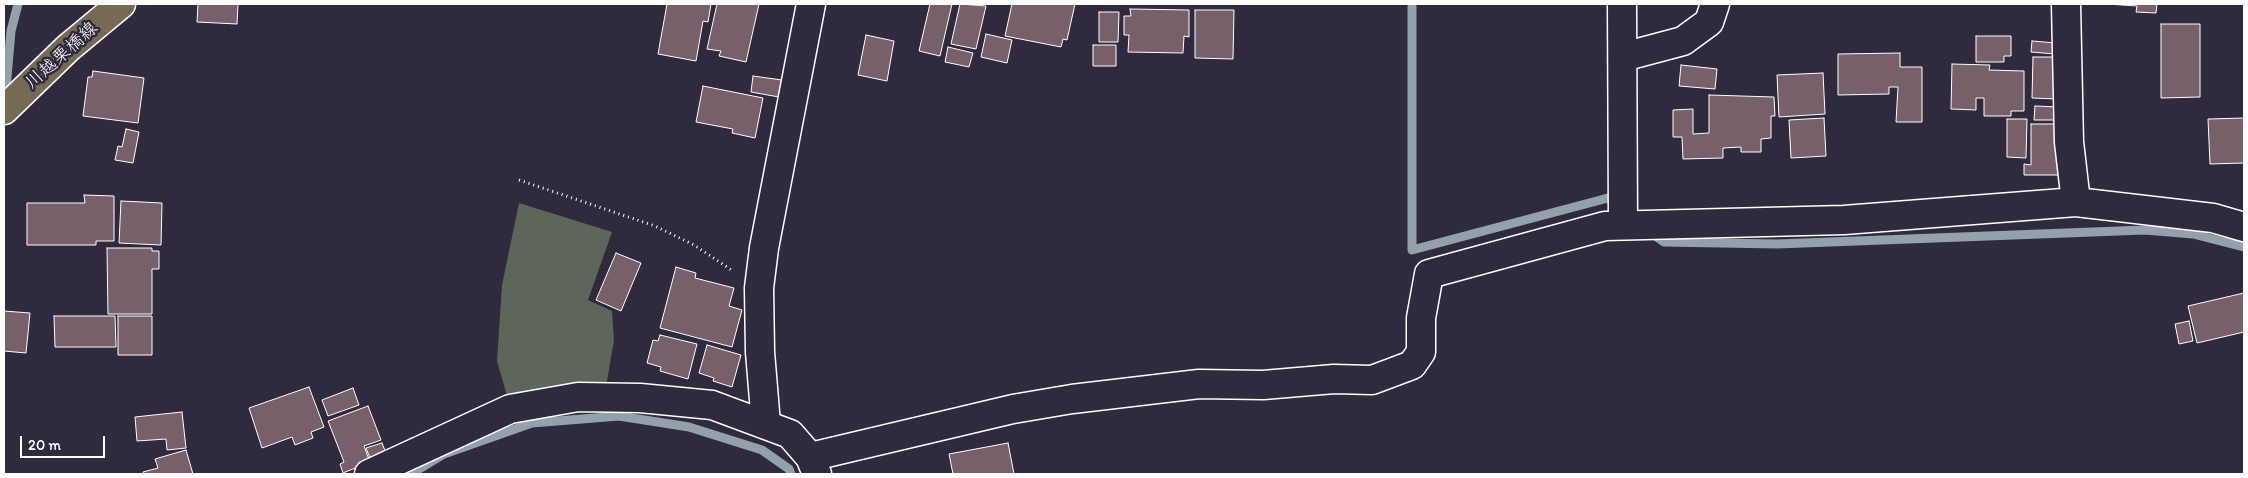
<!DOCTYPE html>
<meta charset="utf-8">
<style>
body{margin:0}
#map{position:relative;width:2248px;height:478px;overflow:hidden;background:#2f2a3d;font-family:Itim,sans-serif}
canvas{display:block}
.frame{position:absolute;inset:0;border:5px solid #fff;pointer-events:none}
.scale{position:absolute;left:20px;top:436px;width:85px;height:22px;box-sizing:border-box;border:2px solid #fff;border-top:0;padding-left:6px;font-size:15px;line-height:18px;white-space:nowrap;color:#fff;-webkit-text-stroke:4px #2f2a3d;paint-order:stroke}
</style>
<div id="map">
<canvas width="2248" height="478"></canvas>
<div class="frame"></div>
<div class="scale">20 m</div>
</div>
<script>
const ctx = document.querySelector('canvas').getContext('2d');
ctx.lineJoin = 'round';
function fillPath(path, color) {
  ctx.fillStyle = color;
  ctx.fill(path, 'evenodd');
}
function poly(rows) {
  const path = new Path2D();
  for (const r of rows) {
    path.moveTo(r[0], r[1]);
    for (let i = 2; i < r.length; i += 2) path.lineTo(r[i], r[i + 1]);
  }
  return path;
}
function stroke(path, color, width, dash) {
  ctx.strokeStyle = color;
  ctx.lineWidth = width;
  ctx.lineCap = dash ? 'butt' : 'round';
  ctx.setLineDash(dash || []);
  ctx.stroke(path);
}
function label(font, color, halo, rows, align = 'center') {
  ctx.font = font + ' Itim,"Klee One",sans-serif';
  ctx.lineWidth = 5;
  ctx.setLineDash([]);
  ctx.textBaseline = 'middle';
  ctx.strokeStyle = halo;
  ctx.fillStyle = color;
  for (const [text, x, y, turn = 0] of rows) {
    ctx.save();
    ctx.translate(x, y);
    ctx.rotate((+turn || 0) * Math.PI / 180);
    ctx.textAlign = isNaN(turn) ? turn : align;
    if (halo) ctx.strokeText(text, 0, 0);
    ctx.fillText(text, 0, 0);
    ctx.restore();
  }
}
const green = poly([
 [519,203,612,232,588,300,612,311,614,340,606,387,507,396,497,361,502,285]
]);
const stream = poly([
 [1412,4,1412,250,1608,198,1618,207],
 [5,100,11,31,18,4],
 [1650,232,1664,242,1777,244,2145,230,2193,234,2244,247],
 [411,474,444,454,532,423,619,416,689,427,762,450,789,469,791,474]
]);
const building = poly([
 [198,4,238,4,237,24,197,22,198,4],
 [667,4,711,4,708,22,703,21,696,61,658,54,667,4],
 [717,4,759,4,746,62,719,56,721,51,707,49,717,4],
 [930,4,952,4,940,56,919,51,930,4],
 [960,4,986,6,976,49,951,44,960,4],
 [1012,4,1075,4,1067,40,1063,39,1061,47,1005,36,1012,4],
 [2107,4,2157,4,2156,13,2136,12,2137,6,2107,4],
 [1130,9,1189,10,1189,37,1184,36,1183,53,1128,52,1129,35,1124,35,1124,16,1131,16,1130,9],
 [1195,10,1234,10,1233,59,1195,58,1195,10],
 [1099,12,1119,12,1118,42,1099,42,1099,12],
 [2161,24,2200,24,2200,97,2161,98,2161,24],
 [986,34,1012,40,1007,63,981,57,986,34],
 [866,35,894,41,887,81,858,75,866,35],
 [1976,36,2011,36,2011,56,2004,56,2004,62,1976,62,1976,36],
 [2032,41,2056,43,2055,54,2031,52,2032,41],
 [1093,45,1116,45,1116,66,1093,66,1093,45],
 [948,47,973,53,969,67,945,62,948,47],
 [1900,53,1900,67,1922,67,1922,122,1896,122,1898,87,1889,87,1889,94,1838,95,1838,54,1900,53],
 [2033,57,2058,57,2057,99,2032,98,2033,57],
 [1952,64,1990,65,1989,70,2024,71,2024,111,2011,111,2011,116,1984,116,1984,98,1976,98,1976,110,1951,109,1952,64],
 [1681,65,1717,69,1715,89,1679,86,1681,65],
 [93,71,144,78,138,123,83,116,88,77,92,77,93,71],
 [1823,73,1825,114,1779,117,1777,75,1823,73],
 [753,76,782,80,779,97,751,92,753,76],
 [703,86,763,98,755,138,732,133,733,129,696,122,703,86],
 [1709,95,1774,97,1775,116,1771,116,1771,138,1761,139,1761,152,1741,152,1741,147,1723,148,1723,158,1683,159,1682,137,1673,137,1673,110,1693,109,1693,134,1709,133,1709,95],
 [2035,106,2060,107,2059,120,2034,120,2035,106],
 [1824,118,1826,156,1791,158,1789,120,1824,118],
 [2244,118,2244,163,2210,164,2208,119,2244,118],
 [2007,119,2027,119,2026,158,2007,157,2007,119],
 [2031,124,2062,124,2061,169,2058,169,2058,175,2024,175,2024,164,2031,165,2031,124],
 [126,129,139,132,133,163,115,160,118,146,122,147,126,129],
 [84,195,114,196,114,241,96,241,96,245,27,245,27,203,85,203,84,195],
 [121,201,162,203,161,245,119,243,121,201],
 [107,248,152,248,152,251,159,251,159,269,152,269,152,314,108,314,107,248],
 [616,253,641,263,621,311,596,300,616,253],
 [676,267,696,273,695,278,734,288,729,306,742,310,732,347,660,328,676,267],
 [2244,293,2244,332,2197,343,2188,306,2244,293],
 [4,311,30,313,26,353,4,351,4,311],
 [54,316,115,316,116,347,55,347,54,316],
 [118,316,152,316,152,355,118,355,118,316],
 [2189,321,2193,341,2179,344,2175,324,2189,321],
 [660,335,697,344,688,379,660,371,661,367,647,363,653,340,658,341,660,335],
 [707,345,741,355,732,387,713,381,714,378,699,373,707,345],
 [309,387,324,427,311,432,313,438,295,445,292,437,262,448,249,408,309,387],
 [353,388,359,405,328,416,322,400,353,388],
 [368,406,381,440,364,446,370,462,343,473,340,464,344,462,328,421,368,406],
 [182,412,186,448,167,450,166,439,137,441,135,417,182,412],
 [382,443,386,453,370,458,366,448,382,443],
 [1008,443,1014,474,953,474,949,454,1008,443],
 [186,450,193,474,144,474,143,472,158,468,155,459,186,450]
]);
const path = poly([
 [519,180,655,226,694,245,733,271]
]);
const minor = poly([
 [1622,4,1623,225],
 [2066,4,2069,142,2076,202],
 [1623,57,1683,41,1709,22,1715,4],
 [766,424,760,352,759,288,764,248,811,4],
 [810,457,1013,409,1072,399,1199,384,1263,385,1334,379,1372,380,1412,365,1421,352,1421,318,1429,274,1605,226,1844,220,2076,202,2213,218,2244,227],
 [369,474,510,409,578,397,640,398,712,405,790,434,810,457,817,474]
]);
const major = poly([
 [4,110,68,48,121,4]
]);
const streetNames = [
 ["川越栗橋線",62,56,-42]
];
fillPath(green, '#5e665a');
stroke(stream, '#92a1aa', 9);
fillPath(building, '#776069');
stroke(building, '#fff', 1);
stroke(minor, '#fff', 31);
stroke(major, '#fff', 31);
stroke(path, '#fff', 3, [1, 4]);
stroke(minor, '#2f2a3d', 28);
stroke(major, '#766a54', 28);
label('18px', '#fff', '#2f2a3d', streetNames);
</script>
